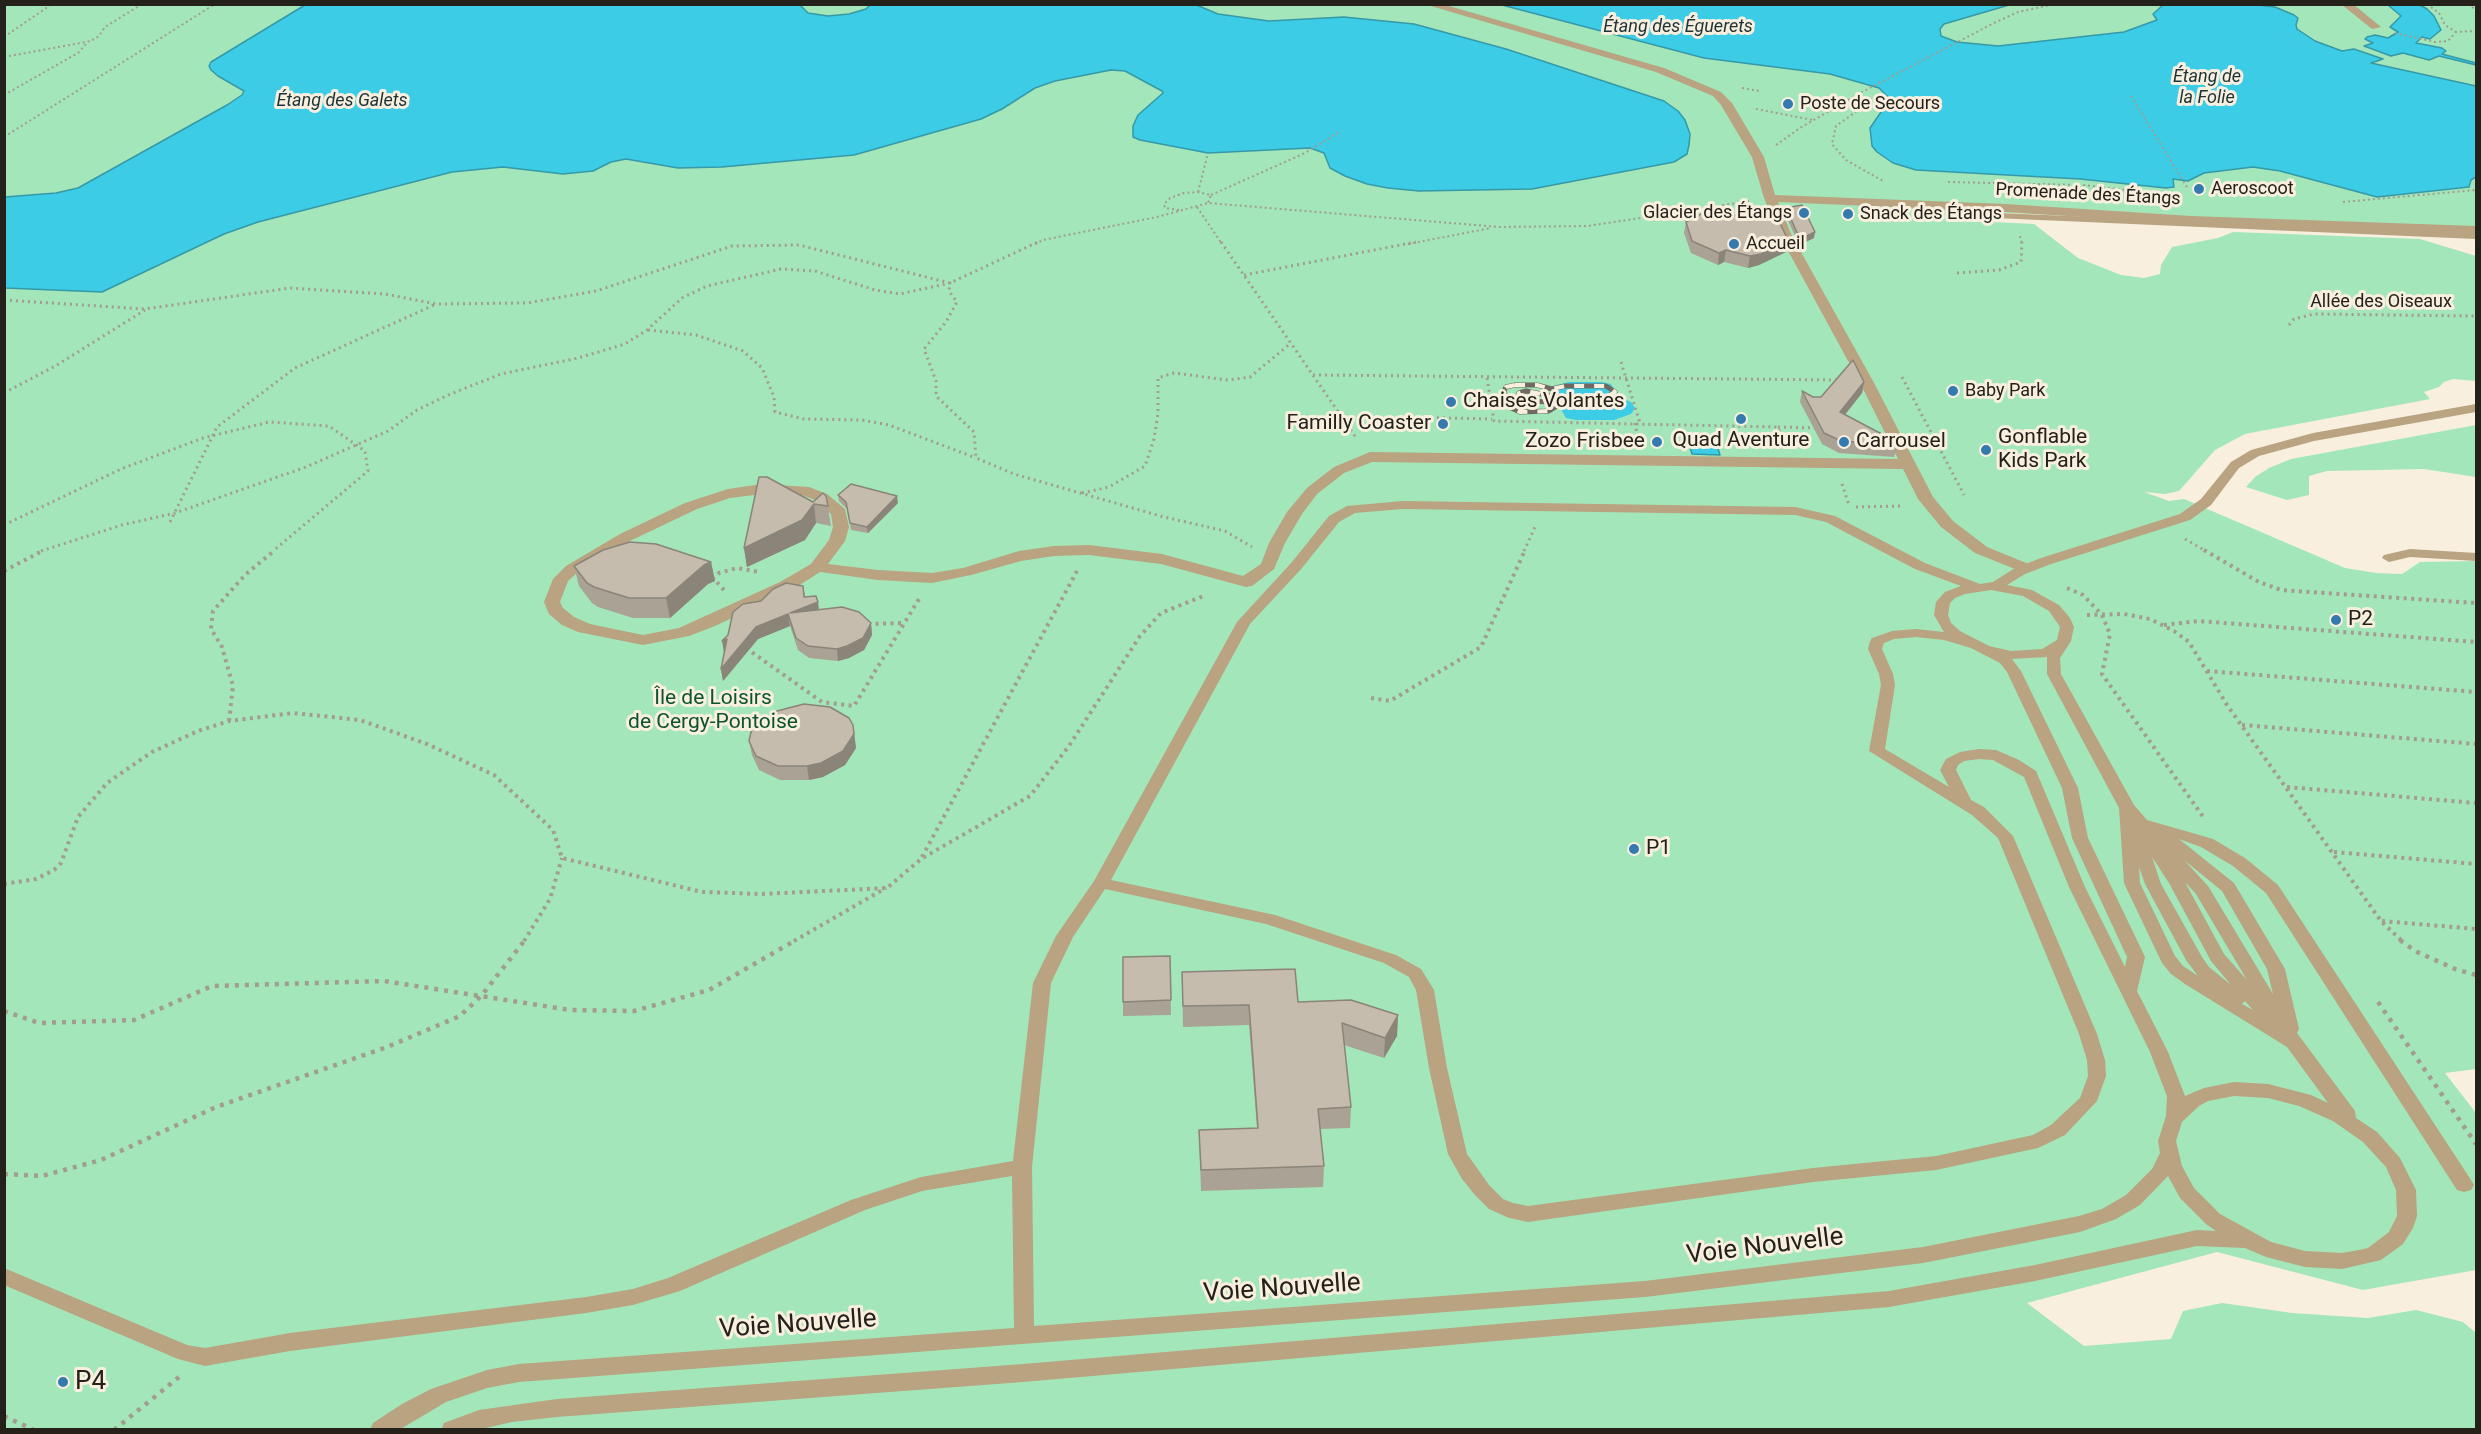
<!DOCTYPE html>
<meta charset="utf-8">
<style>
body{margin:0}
#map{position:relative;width:2481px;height:1434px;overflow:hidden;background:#f8efdf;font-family:Roboto,sans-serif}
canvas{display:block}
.frame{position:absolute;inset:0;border:6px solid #24211b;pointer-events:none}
</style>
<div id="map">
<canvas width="2481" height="1434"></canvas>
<div class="frame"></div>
</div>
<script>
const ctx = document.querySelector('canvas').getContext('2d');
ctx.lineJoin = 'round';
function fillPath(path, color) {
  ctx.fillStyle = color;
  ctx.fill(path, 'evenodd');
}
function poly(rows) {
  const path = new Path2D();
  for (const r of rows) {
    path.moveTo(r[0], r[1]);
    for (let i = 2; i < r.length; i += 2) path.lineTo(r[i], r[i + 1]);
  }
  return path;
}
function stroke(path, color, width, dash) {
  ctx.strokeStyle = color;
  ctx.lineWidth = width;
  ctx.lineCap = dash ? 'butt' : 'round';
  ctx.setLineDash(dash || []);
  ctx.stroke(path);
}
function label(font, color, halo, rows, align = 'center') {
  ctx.font = font + ' Roboto,sans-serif';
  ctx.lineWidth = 6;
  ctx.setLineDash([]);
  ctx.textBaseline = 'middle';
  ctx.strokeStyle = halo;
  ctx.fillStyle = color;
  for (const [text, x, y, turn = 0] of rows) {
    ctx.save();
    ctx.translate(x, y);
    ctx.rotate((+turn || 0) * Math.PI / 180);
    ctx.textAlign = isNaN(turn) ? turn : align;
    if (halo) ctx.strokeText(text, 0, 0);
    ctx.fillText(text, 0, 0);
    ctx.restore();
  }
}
const green = poly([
 [5,5,2476,5,2476,233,2408,232,1988,212,1992,222,2034,224,2078,258,2121,275,2144,278,2160,274,2161,265,2172,247,2218,238,2233,232,2420,239,2476,256,2476,381,2453,379,2444,382,2439,387,2424,392,2430,399,2245,434,2215,450,2179,491,2165,494,2144,492,2169,501,2184,499,2345,568,2376,573,2402,574,2420,562,2476,561,2476,1069,2445,1073,2476,1113,2476,1270,2363,1290,2217,1252,2027,1303,2084,1346,2171,1339,2183,1311,2222,1303,2292,1313,2368,1318,2416,1310,2463,1322,2476,1333,2476,1429,5,1430],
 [2476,425,2476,477,2424,469,2327,471,2309,476,2309,495,2287,500,2246,487,2255,477,2269,468,2291,459]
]);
const water = poly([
 [2249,4,2275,7,2294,15,2298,18,2296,25,2297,29,2315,41,2342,51,2354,49,2383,59,2371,63,2476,86,2476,177,2471,180,2469,187,2377,197,2280,171,2253,167,2204,173,2188,181,2173,179,2174,187,2166,188,2080,179,1916,170,1893,163,1877,152,1872,146,1870,128,1890,99,1879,88,1830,74,1704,58,1502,5,2009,5,1944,24,1940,29,1941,36,1957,42,1998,46,2124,32,2157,20,2153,14,2163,5,2249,4],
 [800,5,808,13,828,16,849,14,866,9,871,4,1194,4,1218,14,1269,21,1344,17,1414,24,1506,49,1664,101,1678,111,1685,120,1690,134,1689,145,1687,154,1674,162,1532,189,1419,191,1388,188,1367,184,1345,176,1330,168,1324,153,1310,148,1208,153,1140,140,1133,137,1133,126,1138,115,1163,93,1162,91,1125,71,1111,70,1055,81,1035,88,1002,109,981,119,854,155,722,167,678,168,626,159,611,162,593,171,563,174,503,167,452,172,258,222,224,234,102,292,5,288,5,197,56,193,78,188,227,105,242,95,244,91,218,76,211,70,209,66,211,62,305,5,800,5],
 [2388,5,2420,5,2427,9,2434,16,2441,30,2430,39,2422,37,2416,43,2442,48,2446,51,2442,54,2476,63,2476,65,2439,56,2429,60,2403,53,2391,56,2364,46,2373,43,2365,39,2367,37,2375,35,2388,38,2398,32,2390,27,2401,16,2388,5],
 [1686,434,1714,435,1720,455,1692,454,1686,434]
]);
const canal = poly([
 [1569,382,1601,382,1611,384,1619,397,1631,402,1635,408,1631,414,1614,420,1576,420,1566,418,1558,404,1561,400,1553,391,1557,385,1569,382]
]);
const pathFar3 = poly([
 [2427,4,2439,13,2445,25,2456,32],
 [2468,4,2476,10],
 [2395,33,2435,42,2448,41,2456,32,2476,31],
 [4,37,52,4],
 [4,57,91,41,99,36,105,27,142,4],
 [1742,88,1760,91],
 [4,95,78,53,87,43],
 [2131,96,2187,187],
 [1853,98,1860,101,1861,108,1836,126,1832,144,1846,160,1883,181],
 [1756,109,1813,120],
 [4,137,215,4],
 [1776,145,1800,128,1862,92,1994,23,2018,12,2055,4],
 [1948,182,2083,185,2171,195],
 [1198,192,1208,153],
 [1211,195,1305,153,1339,132],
 [2343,202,2476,190],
 [1197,207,1222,244],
 [1179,210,1165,208,1164,204,1170,198,1184,193,1198,192,1211,195,1208,203],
 [2020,236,2022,244],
 [1035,244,1043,240,1157,217,1208,203,1499,227,1588,226,1750,201],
 [1408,244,1491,228]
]);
const pathFar2 = poly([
 [1221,242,1357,439],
 [1957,273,1999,270,2021,262,2022,242],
 [1244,275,1416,242],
 [4,300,145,309,290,288,385,294,436,304,527,303,596,291,732,246,799,245,950,283,1038,242],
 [2289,325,2294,319,2314,314,2476,316],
 [648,330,696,335,743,351,762,368,774,397,775,412,804,419,862,420,889,425,976,458],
 [1621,362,1640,423],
 [1313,375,1840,380],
 [1902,377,1964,495],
 [1487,378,1494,421,1778,427,1784,442],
 [4,393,57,365,145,310],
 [1407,417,1492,419],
 [1635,423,1638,439],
 [1778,427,1816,428],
 [1842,484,1849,505],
 [1082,493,1109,487,1145,466,1154,439,1158,413,1158,378,1174,373,1228,380,1250,377,1291,343],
 [1856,507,1903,506],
 [170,522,217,427,295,368,436,304],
 [4,525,121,469,203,438,269,422,329,426,365,451,368,471,273,551],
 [2185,539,2206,551],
 [41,551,122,525,175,513,306,467,388,431,417,410,448,395,501,374,578,358,625,344,647,330,682,298,707,286,781,269,815,271,875,290,900,294,950,283,949,291,957,302,946,322,924,349,936,381,936,396,974,432,976,458,1014,474,1164,517,1225,531,1252,547],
 [1524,551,1535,527]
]);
const pathFar1 = poly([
 [2204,550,2259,582,2281,590,2476,603],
 [4,571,44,550],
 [2067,588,2083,595,2102,615,2110,634,2102,674,2204,818],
 [724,590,713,578,719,573,737,568,759,572],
 [2087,615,2124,614,2150,619,2174,631,2189,642,2227,705,2381,921,2402,941],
 [868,624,904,623],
 [2164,625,2198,621,2476,642],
 [746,648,822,702,854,706,919,599],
 [2207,671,2476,692],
 [1371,698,1390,701,1481,647,1525,550],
 [229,721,233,686,222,647,211,629,213,611,245,575,275,550],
 [2242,725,2476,744],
 [2287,787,2476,803],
 [2334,852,2476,864],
 [922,857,1077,571],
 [4,884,36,879,54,870,61,863,78,817,107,783,152,752,198,731,229,721,293,713,360,720,427,744,494,775,553,830,562,858,702,892,761,894,887,888,921,859,1030,796,1069,746,1140,636,1161,613,1206,595],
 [2382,921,2476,929],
 [524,941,550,899,562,858],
 [794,941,886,888]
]);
const path = poly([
 [2400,940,2415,951,2455,969,2476,975],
 [2378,1002,2476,1144],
 [4,1011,39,1023,134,1020,212,986,384,981,570,1010,634,1011,709,990,796,940],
 [4,1174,42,1176,101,1160,216,1107,387,1047,460,1016,482,995,525,940],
 [4,1416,34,1430],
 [114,1430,179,1377]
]);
const lane = poly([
 [1998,213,2476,233,2476,239,1994,218,1994,214,1998,213],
 [2476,404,2476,412,2314,441,2259,456,2239,468,2211,505,2190,520,2051,564,2025,574,2007,585,2032,590,2059,605,2070,618,2074,627,2071,641,2060,658,2061,674,2134,805,2147,820,2213,839,2245,858,2278,885,2471,1180,2474,1185,2471,1190,2464,1192,2457,1190,2266,893,2233,866,2201,847,2179,839,2234,883,2285,969,2299,1029,2297,1033,2355,1111,2356,1118,2377,1132,2400,1158,2416,1190,2417,1216,2413,1228,2403,1244,2381,1260,2342,1269,2305,1267,2266,1257,2245,1248,2197,1246,2035,1281,1889,1307,1023,1382,557,1417,512,1422,477,1430,441,1430,444,1423,479,1410,557,1399,1023,1364,1889,1291,2035,1265,2197,1230,2216,1231,2206,1224,2180,1198,2168,1176,2140,1205,2116,1219,2080,1232,1923,1263,1645,1297,519,1382,487,1388,446,1402,399,1430,370,1430,373,1423,402,1404,431,1389,487,1370,519,1364,1014,1328,1012,1176,922,1191,865,1210,680,1291,633,1305,586,1313,290,1351,205,1366,178,1359,4,1285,4,1268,187,1345,205,1348,290,1333,586,1297,633,1289,668,1278,851,1200,921,1177,1013,1161,1033,983,1056,936,1094,881,1237,622,1292,562,1329,516,1347,506,1403,501,1795,507,1835,516,1925,563,1980,584,1993,582,2015,568,2041,558,2180,514,2201,499,2231,462,2251,450,2313,433,2476,404],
 [1403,509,1795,515,1826,522,1915,569,1961,586,1945,592,1936,602,1934,615,1944,632,1916,629,1892,631,1872,638,1870,641,1868,649,1879,674,1881,685,1869,751,1972,815,1998,838,2079,1034,2087,1060,2088,1076,2080,1098,2051,1125,2033,1135,1936,1156,1813,1168,1528,1206,1513,1203,1503,1199,1489,1185,1467,1154,1447,1068,1434,990,1421,969,1396,955,1275,915,1111,880,1250,624,1302,568,1339,522,1355,513,1403,509],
 [1991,590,2023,596,2049,611,2060,627,2057,640,2042,649,2011,651,1989,646,1960,631,1951,623,1948,615,1950,603,1955,598,1965,594,1991,590],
 [1916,637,1944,640,1971,648,2000,663,2007,672,2062,788,2072,838,2127,957,2125,967,2085,887,2036,771,2019,760,1996,750,1979,749,1960,752,1946,759,1940,770,1949,787,1885,749,1895,685,1893,674,1882,649,1884,643,1894,639,1916,637],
 [2047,657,2047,674,2119,808,2124,883,2162,963,2171,974,2185,984,2287,1047,2328,1103,2311,1095,2268,1084,2234,1082,2204,1088,2185,1096,2168,1052,2137,991,2145,957,2088,838,2078,788,2021,671,2012,659,2047,657],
 [1979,759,1993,760,2024,777,2069,887,2150,1052,2167,1096,2166,1116,2158,1141,2160,1153,2152,1169,2126,1195,2102,1209,2079,1216,1923,1247,1645,1281,1034,1326,1032,1167,1051,983,1073,937,1105,889,1266,924,1384,963,1409,977,1416,990,1429,1068,1448,1154,1462,1179,1475,1195,1489,1209,1509,1218,1528,1222,1813,1182,1936,1170,2038,1148,2065,1135,2097,1101,2106,1076,2105,1060,2097,1034,2013,836,1984,807,1971,800,1956,770,1958,765,1964,761,1979,759],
 [2152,857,2169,883,2211,961,2231,985,2209,967,2202,957,2161,884,2152,857],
 [2184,860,2222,891,2267,969,2273,994,2208,886,2184,860],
 [2139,867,2145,884,2186,960,2198,976,2183,966,2175,956,2140,883,2139,867],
 [2185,882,2196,894,2247,980,2224,954,2185,882],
 [2245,1001,2253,1010,2242,1004,2245,1001],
 [2234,1096,2268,1098,2299,1106,2333,1121,2363,1142,2386,1167,2396,1190,2397,1216,2389,1232,2368,1248,2359,1250,2342,1253,2305,1251,2271,1242,2220,1214,2194,1188,2182,1166,2176,1141,2182,1122,2199,1106,2208,1101,2234,1096],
 [2410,549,2476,553,2476,561,2410,557,2389,562,2382,558,2384,555,2410,549]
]);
const street = poly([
 [1424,4,1442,4,1664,68,1721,92,1732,103,1764,157,1775,195,2006,204,2191,216,2476,226,2476,234,2191,224,2006,212,1778,202,1792,236,1873,381,1933,497,1953,521,1987,547,2031,565,2033,568,2025,573,1975,553,1941,527,1918,499,1903,469,1372,462,1344,473,1317,494,1302,514,1285,543,1274,569,1252,586,1246,587,1161,564,1089,555,1054,556,1021,561,971,575,932,583,878,580,820,572,792,590,715,626,689,636,643,645,578,632,562,625,549,614,544,602,553,579,566,566,620,534,685,503,728,489,762,484,809,487,827,494,845,509,849,527,845,541,828,564,878,570,932,573,963,568,1019,551,1054,546,1089,545,1162,554,1243,576,1261,564,1269,543,1287,512,1307,488,1334,467,1370,452,1898,459,1859,381,1780,236,1764,198,1752,157,1721,105,1713,96,1656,72,1424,4],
 [762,494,802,495,815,500,831,514,833,527,829,540,811,564,780,582,679,628,643,635,590,624,574,617,563,608,560,602,568,581,578,572,632,540,697,509,730,498,762,494],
 [2341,4,2353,4,2381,27,2372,29,2341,4]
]);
const rail = poly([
 [1515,385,1537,385,1552,389,1565,386,1606,386,1615,392,1603,399,1568,399,1526,391,1519,393,1517,398,1525,401,1552,402,1557,406,1549,411,1520,412,1509,407,1504,391,1506,387,1515,385]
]);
const wall = poly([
 [1786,208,1814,238,1799,245,1785,214],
 [1686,222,1786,252,1759,265,1748,268,1724,262,1718,265,1691,253,1684,233],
 [1864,382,1862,393,1845,415,1897,445,1894,457,1839,453,1822,444,1800,402,1802,391,1813,397,1821,397],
 [838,495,898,503,868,533,851,530,847,509,839,501],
 [826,496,831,526,816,523,805,540,747,567,744,548,813,502],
 [711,562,715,581,708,584,670,618,633,618,598,607,592,603,579,586,574,566],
 [805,597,818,602,819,610,871,623,872,635,864,650,849,658,838,661,809,658,798,650,790,626,758,639,723,681,721,669],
 [853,725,856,748,845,765,823,777,809,780,780,780,759,770,752,755,749,741],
 [1170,956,1171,1015,1123,1016,1123,1002],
 [1182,972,1298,1002,1398,1015,1397,1036,1384,1058,1344,1045,1351,1107,1350,1128,1320,1129,1324,1166,1323,1187,1201,1191,1199,1130,1257,1128,1249,1025,1183,1027]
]);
const shadedWall = poly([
 [1815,232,1814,238,1799,245,1800,239],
 [1788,240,1786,252,1759,265,1748,268,1750,256],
 [1726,250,1724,262,1718,265,1719,253],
 [1864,382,1862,393,1838,423,1840,412],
 [897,496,898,503,868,533,867,527],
 [814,504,816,523,805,540,747,567,744,548],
 [711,562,715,581,708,584,670,618,666,598,704,565],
 [803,586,805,597,818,602,819,614,790,613,804,597],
 [788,614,790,626,758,639,723,681,721,669,756,627],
 [871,623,872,635,864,650,849,658,838,661,837,649],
 [727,639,724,653,722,641],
 [853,725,856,748,845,765,823,777,809,780,807,766],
 [1398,1015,1397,1036,1384,1058,1385,1038]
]);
const building = poly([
 [1802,205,1815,232,1800,239,1786,208,1802,205],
 [1772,207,1788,240,1761,254,1750,256,1726,250,1719,253,1692,241,1686,222,1703,213,1719,219,1772,207],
 [1853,360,1864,382,1840,412,1895,441,1897,445,1841,441,1824,433,1802,391,1813,397,1821,397,1853,360],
 [759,477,767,477,813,502,823,493,826,496,828,506,814,504,802,520,744,548,759,477],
 [851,484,897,496,867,527,850,523,846,502,838,495,851,484],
 [630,542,656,544,711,562,704,565,666,598,629,598,594,587,587,583,574,566,603,550,630,542],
 [786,583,803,586,804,597,816,596,818,602,790,613,842,607,859,612,871,623,863,638,847,646,837,649,808,646,796,638,788,614,756,627,721,669,727,639,722,641,728,635,733,612,743,604,761,601,773,589,786,583],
 [804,704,830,707,849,718,853,725,854,734,843,751,821,763,807,766,778,766,756,756,749,741,751,732,756,724,777,711,804,704],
 [1170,956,1171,1000,1123,1002,1123,957,1170,956],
 [1295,969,1298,1002,1351,1000,1398,1015,1385,1038,1342,1023,1351,1107,1318,1109,1324,1166,1201,1170,1199,1130,1258,1128,1249,1005,1183,1006,1182,972,1295,969]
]);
const markers = [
 [1788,104,6,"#347aae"],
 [2199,189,6,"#347aae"],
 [1804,213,6,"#347aae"],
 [1848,214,6,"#347aae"],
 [1734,244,6,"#347aae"],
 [1953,391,6,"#347aae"],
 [1451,402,6,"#347aae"],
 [1741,419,6,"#347aae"],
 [1443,424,6,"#347aae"],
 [1657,442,6,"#347aae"],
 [1844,442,6,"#347aae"],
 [1986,450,6,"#347aae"],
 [2336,620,6,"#347aae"],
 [1634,849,6,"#347aae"],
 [63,1382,6,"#347aae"]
];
const farWaternames = [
 ["Étang des Éguerets",1678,27],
 ["Étang de",2207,77],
 ["la Folie",2207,98],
 ["Étang des Galets",342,101]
];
const farPoinames = [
 ["Poste de Secours",1800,104],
 ["Aeroscoot",2211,189],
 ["Glacier des Étangs",1792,213,"right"],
 ["Snack des Étangs",1860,214],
 ["Accueil",1746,244],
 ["Baby Park",1965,391]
];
const farStreetnames = [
 ["Promenade des Étangs",2088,195,3],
 ["Allée des Oiseaux",2381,302]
];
const poiNames = [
 ["Chaises Volantes",1463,402],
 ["Familly Coaster",1431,424,"right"],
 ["Gonflable",1998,438],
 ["Kids Park",1998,462],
 ["Quad Aventure",1741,441,"center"],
 ["Zozo Frisbee",1645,442,"right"],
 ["Carrousel",1856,442],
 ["P2",2348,620],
 ["P1",1646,849]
];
const parkNames = [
 ["Île de Loisirs",713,699],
 ["de Cergy-Pontoise",713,723]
];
const nearStreetnames = [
 ["Voie Nouvelle",1765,1247,-7],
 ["Voie Nouvelle",1282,1289,-4],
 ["Voie Nouvelle",798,1325,-4]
];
const nearPoinames = [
 ["P4",75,1382]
];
fillPath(green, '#a3e6b9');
fillPath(water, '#3ccce5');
stroke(water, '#3599a8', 1.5);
fillPath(canal, '#3ccce5');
stroke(pathFar3, '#a39c90', 2, [2, 3]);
stroke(pathFar2, '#a39c90', 3, [2, 4]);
stroke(pathFar1, '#a39c90', 4, [3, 4.5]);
stroke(path, '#a39c90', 4.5, [4, 6]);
fillPath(lane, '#b9a380');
fillPath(street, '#b9a380');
stroke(rail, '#6f6a61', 5);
stroke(rail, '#f8efdf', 4, [10]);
fillPath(wall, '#a9a295');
fillPath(shadedWall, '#8a8479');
fillPath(building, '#c5bcad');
stroke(building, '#8a8479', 1.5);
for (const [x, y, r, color] of markers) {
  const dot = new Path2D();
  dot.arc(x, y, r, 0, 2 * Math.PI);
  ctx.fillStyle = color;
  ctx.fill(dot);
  stroke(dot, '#f8efdf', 2);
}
label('italic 18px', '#1b3237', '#f8efdf', farWaternames);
label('18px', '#24211b', '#f8efdf', farPoinames, 'left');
label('18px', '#24211b', '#f8efdf', farStreetnames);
label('21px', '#24211b', '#f8efdf', poiNames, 'left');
label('21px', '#0c532e', '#f8efdf', parkNames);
label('26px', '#24211b', '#f8efdf', nearStreetnames);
label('26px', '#24211b', '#f8efdf', nearPoinames, 'left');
</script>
